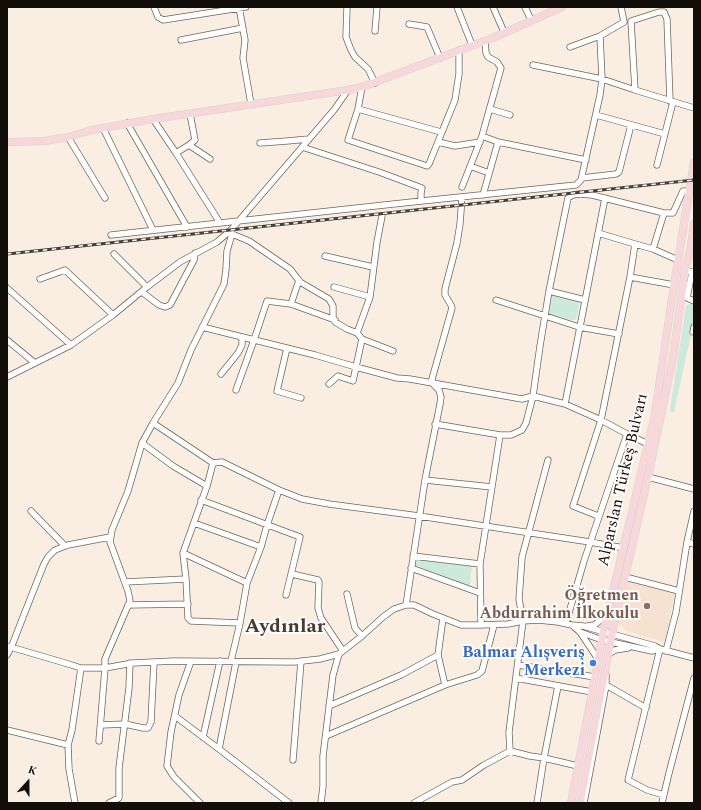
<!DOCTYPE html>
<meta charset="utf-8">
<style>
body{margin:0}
#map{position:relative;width:701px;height:810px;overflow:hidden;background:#faede1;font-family:Spectral,serif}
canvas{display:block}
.frame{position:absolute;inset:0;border:8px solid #120e0a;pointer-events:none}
.north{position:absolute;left:8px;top:762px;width:40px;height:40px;-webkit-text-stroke:3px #fffcfa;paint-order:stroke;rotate:21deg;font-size:11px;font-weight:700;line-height:16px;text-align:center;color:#120e0a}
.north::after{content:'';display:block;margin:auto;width:14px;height:18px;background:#120e0a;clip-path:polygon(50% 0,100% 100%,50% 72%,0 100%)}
</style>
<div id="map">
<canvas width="701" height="810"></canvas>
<div class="frame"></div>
<div class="north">K</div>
</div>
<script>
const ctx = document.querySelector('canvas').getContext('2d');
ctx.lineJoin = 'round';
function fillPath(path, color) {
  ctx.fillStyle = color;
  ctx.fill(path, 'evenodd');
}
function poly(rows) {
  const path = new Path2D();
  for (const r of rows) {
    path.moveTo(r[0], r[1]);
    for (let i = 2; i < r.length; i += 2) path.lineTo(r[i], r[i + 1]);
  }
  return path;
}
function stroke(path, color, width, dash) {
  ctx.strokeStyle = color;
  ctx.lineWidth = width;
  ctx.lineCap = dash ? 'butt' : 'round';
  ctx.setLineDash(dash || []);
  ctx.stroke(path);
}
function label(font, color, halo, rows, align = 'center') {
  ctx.font = font + ' Spectral,serif';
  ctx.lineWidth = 4;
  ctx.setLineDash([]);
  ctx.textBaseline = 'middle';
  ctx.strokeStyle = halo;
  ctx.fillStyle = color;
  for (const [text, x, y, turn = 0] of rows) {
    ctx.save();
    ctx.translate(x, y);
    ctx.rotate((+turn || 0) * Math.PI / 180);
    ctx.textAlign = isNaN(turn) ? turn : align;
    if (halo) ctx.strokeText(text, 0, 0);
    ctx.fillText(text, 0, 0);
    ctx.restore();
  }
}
const built = poly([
 [629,579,675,592,665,642,630,632,626,630,619,624,618,620]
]);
const green = poly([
 [552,294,580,301,577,316,575,320,570,320,549,314,551,296],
 [689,304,692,304,694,305,694,320,674,412,671,412,670,409,686,306],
 [417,557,471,564,472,566,470,584,468,586,465,585,416,566,415,565]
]);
const minor = poly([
 [154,7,158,17,163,20,246,7],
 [239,7,245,40,243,58,251,104],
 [347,7,346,37,351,50,355,57,368,69,375,83],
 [457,7,472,45],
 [493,7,504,32],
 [525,7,531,20],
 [409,24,427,27,440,58],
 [375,31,377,7],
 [181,40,243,28],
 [570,47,600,36],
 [533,65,602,79,635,90,694,108],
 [362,87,358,109,348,140,427,166,429,164,455,100,459,74,459,50],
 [635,90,631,21,659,12,664,12,667,19,670,101],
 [358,109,441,132],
 [490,109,510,115],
 [596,115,665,134],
 [153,119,176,153,220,223,238,221,412,202,576,185,581,180,600,95,602,79,600,36,624,22,621,7],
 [127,123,187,227],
 [103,128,153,230],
 [68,137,105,198],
 [438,142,455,146,480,142],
 [498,142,586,160],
 [260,143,287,141,309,139],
 [189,145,195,140,190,114],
 [302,147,379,172,422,188,421,193,421,201],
 [176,153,189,145,210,159],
 [657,165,673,102],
 [470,166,489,173],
 [582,178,616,174,619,172,631,125],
 [462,187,482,136],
 [483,195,498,142,482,136,501,68,497,62,488,57,486,53,485,41],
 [598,233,635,244],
 [232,234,249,241,290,269,300,282,329,299,333,306,333,317,335,322,347,329,357,333,362,339,393,351],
 [111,235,220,223],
 [653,249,678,260],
 [114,254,147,287],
 [325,256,373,267],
 [685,270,692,272,687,298,694,301],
 [630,277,674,285],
 [40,279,65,270,113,315],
 [299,280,291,304,335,320],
 [334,287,370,297],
 [7,288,71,345],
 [549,291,585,300],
 [142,292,159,305,165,307,170,305,194,260,195,253],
 [496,300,579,327,619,334],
 [202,327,315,355,356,367,397,378,410,379,522,399,533,396,565,404,601,420,627,434,648,444],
 [693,332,694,327],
 [357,333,370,297,377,242,382,216],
 [7,340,35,363],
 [287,348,277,391,301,398],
 [221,374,238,353,242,345,242,337],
 [7,377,71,345,113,315,147,287,180,262,217,242,231,230,334,110,348,90],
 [329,384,338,376,353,381,362,339],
 [236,390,254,340,267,301,291,304],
 [565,404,605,198],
 [153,423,213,463,222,462,279,490,267,525,261,547,247,583,240,623,231,661],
 [435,424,500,435,511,435,522,430,526,423,533,396,540,346,549,291,568,198,573,195,579,194,592,195,664,213],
 [142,443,173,466,207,486],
 [548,460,522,557,519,599,523,621,509,732,510,751,530,756,544,758,578,766],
 [213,463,207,486,183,553,247,583],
 [648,477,694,489],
 [425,480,492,487],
 [279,490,302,499,329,504,419,516,590,542,624,548],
 [201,500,300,537,286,595],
 [31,511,65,546],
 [598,516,573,506,601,420,630,277,635,244,653,249,664,213,673,213,683,191,689,191],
 [194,523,261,547],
 [687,542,694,544],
 [183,553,186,579,188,618,191,621,240,623],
 [413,556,480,564],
 [411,568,480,593],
 [292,574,318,580,319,582,318,608,321,618,343,651],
 [625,577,679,591],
 [125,582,186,579],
 [347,594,355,628,362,636],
 [128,605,188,604],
 [406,605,425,480,440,404,441,397,439,390,433,384,432,379,452,308,451,305,445,295,445,289,457,243,460,224,462,197],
 [443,618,438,655,445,685],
 [566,623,584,561,627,434],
 [481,625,480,564,500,435],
 [573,626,580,632,602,640,652,651,660,649],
 [587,626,594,625,597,623,608,613],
 [580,632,598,659],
 [7,646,65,663,81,668,105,668,133,663,174,661,294,662,320,659,339,654,362,636,383,617,394,609,406,605,414,605,433,614,461,625,481,625,508,624,523,621,538,620,558,622,572,625,583,626,655,646,660,649,694,658],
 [660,649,628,780,647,790,664,795],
 [666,651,676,612,687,542,694,511],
 [7,655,11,648,25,612,44,564,48,557,55,550,68,545,110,537],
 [608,655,615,650,628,648],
 [191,661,179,695,171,732,167,766,174,777,200,803],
 [518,665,595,677],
 [516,678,592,692],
 [606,685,646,708],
 [329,706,401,675,438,655],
 [175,716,219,749,289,803],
 [101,725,125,724,143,728,148,728,151,722,154,662],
 [7,730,68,745],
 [326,736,445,685,477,675,482,671,494,625],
 [203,737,220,661],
 [99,741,105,668,105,659,130,601,128,591,110,542,112,530,128,491,142,443,153,423,178,383,191,350,224,284,226,269,227,251,232,234,231,230],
 [219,749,236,662],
 [293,760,301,661],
 [75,803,69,769,68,745,72,730,81,668],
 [109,803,119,798,119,768,129,688,130,663],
 [321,803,323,786,323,756,333,675,339,654],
 [414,803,452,782,462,780,484,765,510,751],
 [537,803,544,758,558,686],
 [584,803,606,685,606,675],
 [662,803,669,773,694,678]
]);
const major = poly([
 [7,142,45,141,68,137,92,130,153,119,348,90,362,87,495,37,562,7],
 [571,803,604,629,654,419,674,285,694,162],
 [580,803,613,629,648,477,673,358,685,270,690,251,694,224]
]);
const rail = poly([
 [7,254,694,180]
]);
const markers = [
 [647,606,4,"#8d6e63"],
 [593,663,4,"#3f7fe0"]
];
const streetNames = [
 ["Alparslan Türkeş Bulvarı",624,480,-77]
];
const educationNames = [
 ["Öğretmen",639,597],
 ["Abdurrahim İlkokulu",639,615]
];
const shopNames = [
 ["Balmar Alışveriş",585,654],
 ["Merkezi",585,672]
];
const districtNames = [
 ["Aydınlar",285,628]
];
fillPath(built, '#f6e2d1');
fillPath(green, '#cce9db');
stroke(minor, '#70655a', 7);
stroke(major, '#d4d4d3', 8);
stroke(minor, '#fff', 5.5);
stroke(major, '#f7d7da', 7);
stroke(rail, '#443e39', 3);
stroke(rail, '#fffcfa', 1.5, [4.5]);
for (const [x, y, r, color] of markers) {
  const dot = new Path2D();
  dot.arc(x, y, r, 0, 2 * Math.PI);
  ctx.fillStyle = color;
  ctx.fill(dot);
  stroke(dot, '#fffcfa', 1.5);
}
label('16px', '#120e0a', '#fffcfa', streetNames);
label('bold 16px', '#785e54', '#fffcfa', educationNames, 'right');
label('bold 16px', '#366cbe', '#fffcfa', shopNames, 'right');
label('bold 20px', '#463c33', '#fffcfa', districtNames);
</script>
